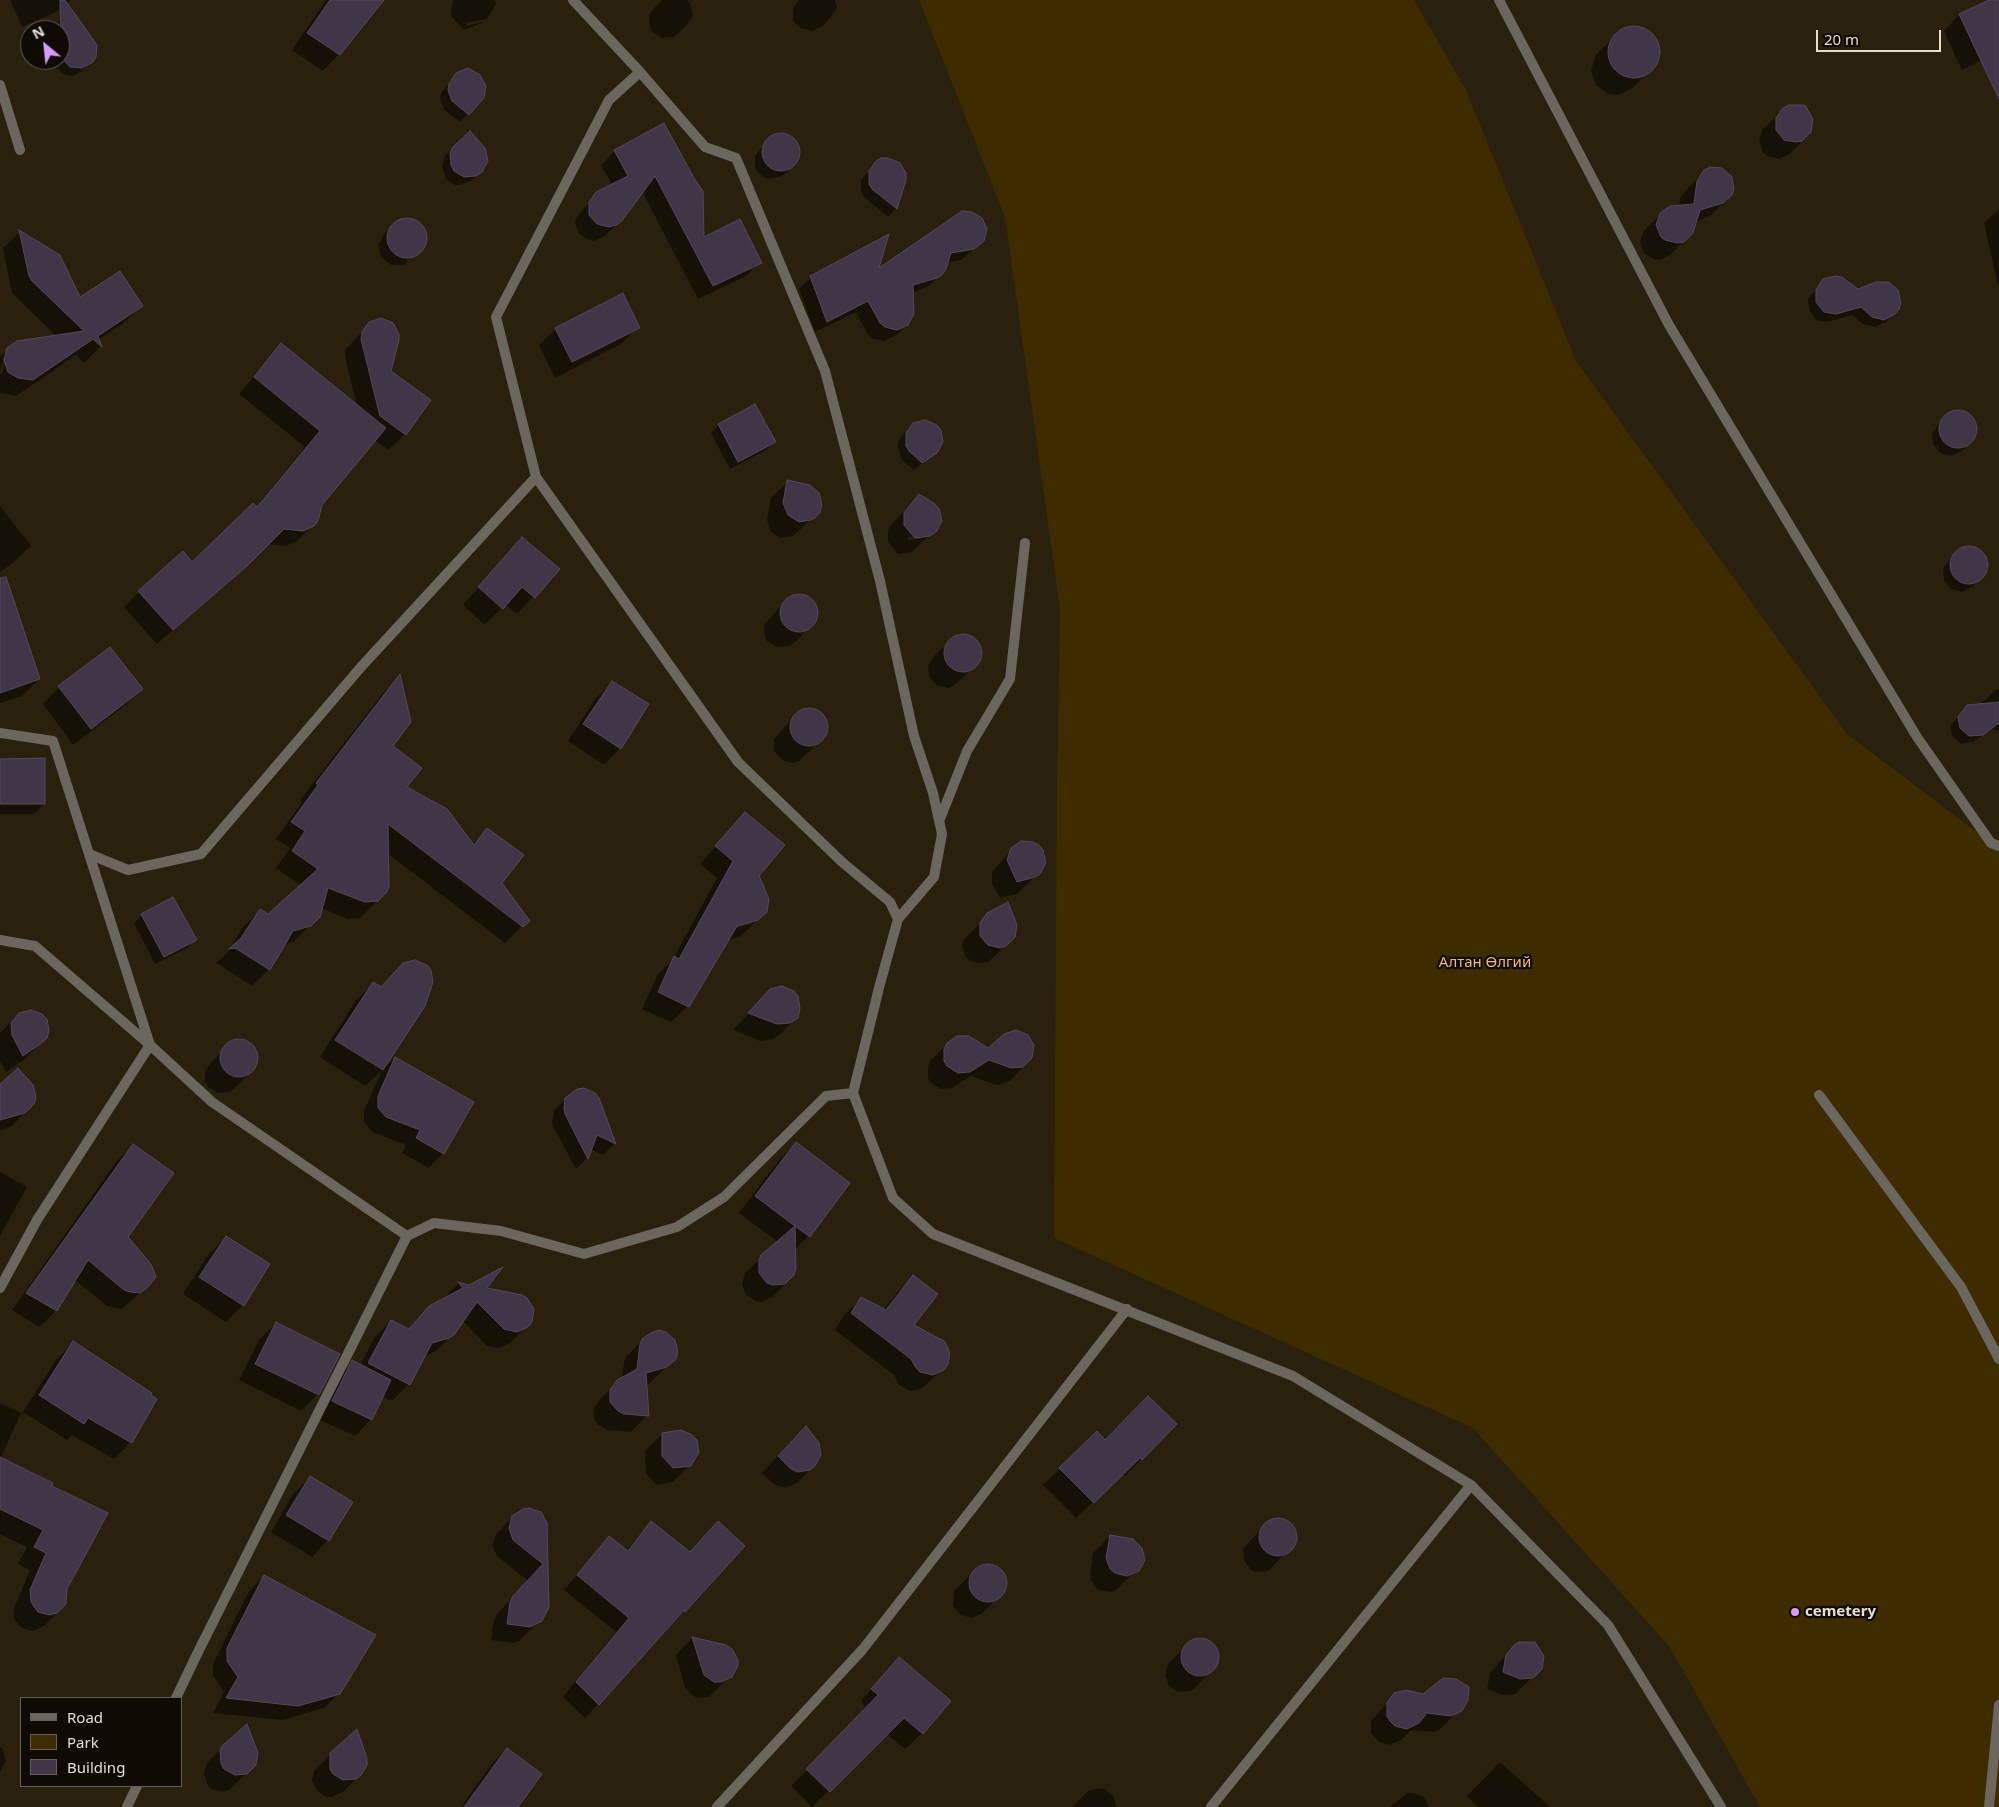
<!DOCTYPE html>
<meta charset="utf-8">
<style>
body{margin:0}
#map{position:relative;width:1999px;height:1807px;overflow:hidden;background:#2a200e;font-family:"Noto Sans",sans-serif}
canvas{display:block}
.legend{position:absolute;left:20px;top:1697px;width:162px;height:90px;box-sizing:border-box;background:#0f0a04;border:1px solid #645f57;margin:0;padding:6px 9px;list-style:none;font-size:15px;color:#e4ded3}
.legend li{display:flex;align-items:center;gap:10px;height:25px}
.legend b{width:25px;border:1px solid #645f57}
.north{position:absolute;left:20px;top:20px;width:50px;height:50px;box-sizing:border-box;background:#0f0a04;border:1px solid #645f57;border-radius:50%;rotate:332deg;font-size:14px;font-weight:700;line-height:20px;text-align:center;color:#e4ded3}
.north::after{content:'';display:block;margin:auto;width:18px;height:22px;background:#d59bfa;clip-path:polygon(50% 0,100% 100%,50% 72%,0 100%)}
.scale{position:absolute;left:1816px;top:30px;width:125px;height:22px;box-sizing:border-box;border:2px solid #e4ded3;border-top:0;padding-left:6px;font-size:15px;line-height:18px;white-space:nowrap;color:#e4ded3;-webkit-text-stroke:4px #0f0a04;paint-order:stroke}
</style>
<div id="map">
<canvas width="1999" height="1807"></canvas>
<ul class="legend">
<li><b style="height:6px;background:#6b665e"></b>Road</li>
<li><b style="height:14px;background:#3f2b00"></b>Park</li>
<li><b style="height:14px;background:#413648"></b>Building</li>
</ul>
<div class="north">N</div>
<div class="scale">20 m</div>
</div>
<script>
const ctx = document.querySelector('canvas').getContext('2d');
ctx.lineJoin = 'round';
function fillPath(path, color) {
  ctx.fillStyle = color;
  ctx.fill(path, 'evenodd');
}
function poly(rows) {
  const path = new Path2D();
  for (const r of rows) {
    if (r.length === 3) {
      path.moveTo(r[0] + r[2], r[1]);
      path.arc(r[0], r[1], r[2], 0, 2 * Math.PI);
      continue;
    }
    path.moveTo(r[0], r[1]);
    for (let i = 2; i < r.length; i += 2) path.lineTo(r[i], r[i + 1]);
  }
  return path;
}
function stroke(path, color, width, dash) {
  ctx.strokeStyle = color;
  ctx.lineWidth = width;
  ctx.lineCap = dash ? 'butt' : 'round';
  ctx.setLineDash(dash || []);
  ctx.stroke(path);
}
function label(font, color, halo, rows, align = 'center') {
  ctx.font = font + ' "Noto Sans",sans-serif';
  ctx.lineWidth = 4.5;
  ctx.setLineDash([]);
  ctx.textBaseline = 'middle';
  ctx.strokeStyle = halo;
  ctx.fillStyle = color;
  for (const [text, x, y, turn = 0] of rows) {
    ctx.save();
    ctx.translate(x, y);
    ctx.rotate((+turn || 0) * Math.PI / 180);
    ctx.textAlign = isNaN(turn) ? turn : align;
    if (halo) ctx.strokeText(text, 0, 0);
    ctx.fillText(text, 0, 0);
    ctx.restore();
  }
}
const green = poly([
 [919,0,1414,0,1466,90,1576,361,1847,734,1999,849,1999,1807,1760,1807,1669,1646,1473,1428,1054,1238,1057,788,1060,609,1005,217]
]);
const shadow = poly([
 [10,0,71,0,66,4,96,45,92,62,83,70,73,76,62,74,54,65,53,60,60,60,60,30,57,30,60,13,65,8,22,27],
 [326,0,373,0,339,54,323,71,292,50],
 [453,0,495,0,496,4,487,19,466,23,467,26,485,21,482,23,464,30,452,17,451,11],
 [662,0,687,0,690,3,693,15,687,25,674,37,662,38,652,32,650,28,649,16,652,10],
 [799,0,835,0,837,7,831,17,823,26,812,31,800,28,793,20,793,8],
 [1990,0,1999,0,1999,51,1962,70,1944,31,1959,15],
 [1635,27,1643,29,1655,40,1658,48,1655,64,1633,88,1618,95,1609,94,1596,85,1591,70,1596,55,1619,32],
 [457,74,483,98,460,122,444,110,440,98,441,93],
 [1780,113,1812,120,1812,126,1807,136,1790,154,1779,159,1767,156,1763,152,1759,141,1762,130],
 [782,134,788,135,797,143,799,155,793,165,785,174,780,177,768,179,759,174,755,167,755,156,770,137],
 [453,148,481,171,472,180,461,185,455,185,446,179,442,167,445,156],
 [615,151,694,180,702,239,760,262,746,276,698,299,642,191,620,221,605,236,594,241,589,240,579,234,575,223,576,218,597,193,612,185,601,165],
 [877,162,905,180,896,209,888,217,864,197,861,192,861,180],
 [1705,171,1727,199,1710,216,1695,222,1688,237,1671,254,1660,260,1654,259,1644,253,1640,242,1644,231,1661,214,1679,206,1680,198,1687,189],
 [1999,209,1999,290,1984,223],
 [403,219,410,219,419,222,426,236,423,249,417,255,407,259,408,262,412,259,404,265,391,265,381,257,378,245,384,234,392,225],
 [20,232,79,299,142,305,125,322,98,340,100,347,84,363,76,355,16,396,0,393,0,374,2,374,6,357,4,357,0,372,0,357,8,349,56,336,12,293,3,248],
 [983,241,961,260,946,263,941,274,929,286,912,293,907,324,895,336,884,341,873,339,868,335,856,312,815,332,799,289,811,277,876,271],
 [1824,280,1894,313,1886,322,1875,327,1863,324,1852,315,1827,322,1816,320,1809,310,1808,299],
 [370,323,389,372,405,434,388,450,374,440,321,505,313,525,297,541,286,546,267,544,231,580,157,644,124,607,139,592,192,564,256,507,305,447,239,394,266,361,281,345,357,406,345,356,345,350],
 [638,327,621,344,555,378,539,345,556,329],
 [1953,412,1965,413,1970,416,1976,426,1976,431,1971,442,1962,451,1951,456,1940,453,1933,444,1932,433,1939,423],
 [914,424,936,452,914,470,901,459,898,448,898,443,901,437],
 [719,425,774,442,766,450,730,469,711,433],
 [788,482,818,494,821,499,819,511,802,528,793,536,781,538,771,532,767,520,771,498],
 [919,496,938,527,912,552,898,554,888,542,888,531,890,526],
 [925,535,925,538,908,540,908,537],
 [0,506,31,546,14,562,0,572],
 [522,538,558,569,517,614,505,604,485,625,463,605],
 [1964,548,1976,549,1985,556,1987,562,1985,573,1981,578,1973,587,1962,592,1951,589,1944,580,1943,569,1950,559],
 [0,588,39,679,22,696,0,703],
 [800,595,811,599,815,604,817,615,811,626,794,643,789,646,777,647,767,641,765,636,764,625,788,598],
 [958,635,970,636,979,643,981,655,976,666,953,686,948,688,936,685,929,676,928,665,935,655,953,638],
 [399,677,391,746,405,788,472,845,487,829,500,883,528,920,505,943,387,853,386,892,360,918,348,919,321,908,319,917,293,942,283,945,269,969,252,986,218,964,215,964,227,953,243,927,260,911,268,916,302,886,276,868,290,848,276,839,302,802,300,800,383,693],
 [612,683,620,748,604,765,568,741,595,699],
 [59,687,141,689,124,706,73,745,43,704],
 [1997,689,1999,689,1999,730,1991,730,1973,742,1961,744,1952,736,1950,726,1967,707,1980,704],
 [804,710,816,710,824,718,827,724,825,736,799,761,793,763,782,760,774,751,774,739,794,717],
 [0,760,44,804,34,814,0,814],
 [745,813,766,911,740,937,727,940,688,1006,671,1022,642,1009,658,974,672,961,717,878,700,864],
 [752,921,752,924,732,929,731,927],
 [1016,845,1039,873,1017,894,1000,898,992,884,992,872],
 [988,914,1010,942,988,962,976,963,966,958,962,946,963,941],
 [142,915,195,940,187,948,155,964,134,923],
 [373,984,423,1005,382,1070,395,1058,443,1153,429,1168,402,1153,406,1145,372,1132,364,1122,364,1111,382,1070,365,1086,320,1057,356,1000],
 [754,1008,796,1018,779,1035,772,1039,760,1041,733,1030],
 [19,1014,42,1042,25,1059,6,1072,0,1061,0,1033],
 [241,1040,251,1045,255,1049,257,1061,252,1071,235,1088,229,1092,218,1093,208,1087,205,1082,205,1070,229,1043],
 [947,1044,988,1049,1031,1058,1011,1080,1000,1085,993,1084,971,1076,952,1088,941,1089,931,1083,928,1078,928,1067,930,1061],
 [0,1086,29,1108,12,1126,0,1131],
 [566,1098,598,1098,614,1144,603,1155,590,1149,587,1158,576,1169,553,1126,552,1121,554,1111],
 [796,1144,848,1183,809,1236,794,1250,795,1268,790,1280,772,1297,762,1302,756,1301,746,1295,742,1284,745,1273,778,1242,739,1213,779,1160],
 [133,1145,126,1237,147,1287,122,1309,107,1306,75,1280,56,1311,39,1327,12,1310,116,1162],
 [0,1172,27,1187,0,1236],
 [226,1237,243,1305,226,1322,183,1294,209,1254],
 [913,1277,912,1326,943,1369,921,1389,910,1391,899,1385,894,1375,835,1330,844,1315,861,1299,883,1310,897,1293],
 [458,1284,485,1289,527,1326,510,1343,499,1348,487,1346,463,1321,453,1334,436,1351,423,1357,409,1384,392,1401,382,1396,371,1419,355,1436,316,1418,336,1379,352,1362,360,1366,374,1338,391,1321,408,1330,430,1307,441,1301],
 [276,1323,318,1394,301,1411,239,1380,259,1340],
 [644,1339,675,1358,649,1384,645,1385,647,1415,631,1432,607,1430,597,1424,594,1419,594,1408,601,1398,622,1378,624,1362,626,1357],
 [73,1343,131,1442,114,1459,72,1435,67,1440,23,1412,56,1360],
 [0,1403,21,1413,0,1459,51,1484,66,1589,61,1609,44,1626,33,1631,22,1628,14,1619,14,1608,30,1570,18,1564,27,1547,0,1534],
 [1176,1424,1125,1476,1122,1474,1076,1518,1043,1485,1097,1433,1105,1441],
 [662,1434,690,1465,673,1482,656,1485,646,1473,645,1451],
 [789,1444,814,1466,797,1483,786,1488,775,1485,762,1473],
 [310,1478,328,1540,312,1557,271,1532,293,1494],
 [513,1517,546,1524,545,1615,519,1641,513,1643,491,1640,494,1620,497,1614,528,1581,497,1556,492,1545,496,1534],
 [1279,1519,1285,1520,1294,1528,1296,1533,1294,1545,1268,1571,1256,1572,1251,1570,1244,1560,1243,1549,1267,1522],
 [651,1522,689,1553,743,1546,585,1718,563,1697,616,1632,564,1590,609,1538,626,1551],
 [1110,1536,1141,1565,1115,1591,1110,1592,1098,1590,1091,1581,1090,1575,1093,1553],
 [989,1564,999,1569,1005,1579,1004,1591,983,1613,972,1618,961,1615,953,1606,954,1591,971,1574,983,1565],
 [264,1576,339,1693,324,1708,283,1720,213,1713,224,1692,213,1676,213,1664,249,1591],
 [692,1638,726,1646,735,1671,709,1697,697,1698,692,1695,685,1687,676,1655],
 [1195,1640,1206,1640,1215,1648,1218,1660,1212,1670,1195,1688,1190,1691,1178,1692,1169,1686,1165,1675,1168,1664,1185,1647],
 [1514,1646,1537,1673,1515,1694,1503,1695,1487,1689,1490,1673],
 [899,1659,922,1733,905,1749,875,1724,861,1700],
 [1395,1694,1465,1705,1439,1730,1433,1732,1411,1730,1401,1740,1390,1745,1379,1742,1371,1733,1371,1721],
 [857,1719,870,1750,812,1807,791,1786],
 [224,1746,255,1765,229,1790,223,1792,212,1789,208,1786,204,1774,207,1763],
 [0,1747,3,1749,6,1761,0,1772],
 [507,1749,517,1807,461,1807,490,1766],
 [331,1754,360,1775,343,1792,332,1797,326,1797,317,1791,312,1780,314,1771],
 [1500,1762,1550,1807,1478,1807,1467,1796],
 [1099,1788,1105,1789,1114,1797,1116,1807,1072,1807,1088,1791],
 [1407,1793,1413,1793,1424,1797,1429,1807,1390,1807]
]);
const building = poly([
 [60,0,65,0,97,45,96,57,93,62,82,68,70,67,61,57,60,0],
 [330,0,384,0,340,55,307,33,330,0],
 [1989,0,1999,0,1999,99,1959,14,1989,0],
 [1634,52,26],
 [468,68,480,75,486,86,484,98,469,115,452,101,448,90,449,84,456,73,468,68],
 [1789,105,1805,105,1813,119,1811,132,1802,141,1796,142,1784,140,1776,130,1776,118,1783,108,1789,105],
 [664,123,695,180,703,191,704,237,740,219,762,263,713,286,655,176,621,222,616,225,609,227,597,224,589,215,589,202,596,192,628,176,614,150,664,123],
 [470,131,485,148,488,161,482,172,476,176,464,177,454,171,451,165,450,153,453,147,470,131],
 [781,152,19],
 [881,158,888,158,900,163,906,173,906,180,897,209,872,189,869,184,869,171,876,161,881,158],
 [1710,167,1722,168,1732,177,1734,189,1732,195,1723,203,1700,210,1693,233,1684,242,1678,243,1665,240,1661,237,1656,225,1660,213,1670,206,1694,204,1697,181,1704,170,1710,167],
 [962,211,972,212,982,218,987,229,984,241,974,249,951,253,946,269,942,275,937,278,913,285,914,314,908,325,897,330,885,327,880,323,868,301,827,322,810,276,889,234,879,268,962,211],
 [407,238,20],
 [19,230,60,255,80,297,120,271,143,306,98,336,102,347,93,339,33,380,18,378,8,372,4,360,7,348,17,341,84,331,32,281,29,276,19,230],
 [1835,276,1842,277,1858,289,1876,282,1889,282,1898,290,1901,303,1899,309,1895,314,1884,320,1872,317,1861,307,1836,314,1824,312,1816,302,1816,290,1823,279,1835,276],
 [623,293,640,328,572,362,555,328,623,293],
 [381,318,393,323,399,334,399,340,391,371,431,400,406,435,380,416,361,339,362,332,369,322,381,318],
 [281,343,386,428,322,505,318,521,314,526,303,531,284,529,248,565,173,630,138,591,183,551,192,562,253,503,257,507,320,431,254,377,281,343],
 [755,404,776,442,738,462,718,424,755,404],
 [1958,429,19],
 [925,420,937,425,941,430,943,442,937,453,922,463,909,451,906,446,906,433,913,423,925,420],
 [787,480,810,485,819,493,822,505,820,512,816,517,811,520,799,522,788,515,783,503,787,480],
 [919,494,935,504,939,509,942,521,936,532,930,536,915,538,904,525,904,513,919,494],
 [522,537,560,569,535,598,522,587,503,609,478,587,522,537],
 [1969,565,19],
 [6,577,40,679,0,693,0,578,6,577],
 [799,613,19],
 [963,653,19],
 [110,647,143,689,91,729,58,686,110,647],
 [400,674,411,722,393,746,422,768,407,787,447,809,474,845,487,828,524,855,502,883,530,921,523,927,388,824,389,886,387,892,378,901,365,902,328,888,320,917,311,926,293,931,270,970,235,948,229,949,241,938,260,909,268,914,318,869,292,851,305,831,291,822,318,785,316,783,400,674],
 [612,681,649,704,621,749,583,724,612,681],
 [1999,702,1999,723,1983,735,1969,736,1960,728,1958,717,1967,705,1999,702],
 [809,727,19],
 [45,758,45,804,0,804,0,759,45,758],
 [745,812,785,845,759,876,769,899,767,912,758,920,737,926,689,1007,658,992,674,956,679,959,733,861,715,846,745,812],
 [1021,841,1033,842,1039,845,1043,850,1046,863,1040,874,1035,877,1017,882,1007,860,1011,848,1021,841],
 [173,897,197,940,164,957,141,914,173,897],
 [1008,902,1017,925,1015,937,1006,946,1000,948,988,945,980,936,980,923,987,913,1008,902],
 [415,960,427,965,431,970,433,982,425,1006,383,1070,335,1040,373,982,381,987,403,963,415,960],
 [782,986,794,991,798,996,800,1008,798,1018,790,1023,777,1024,748,1013,770,989,782,986],
 [31,1010,42,1014,47,1019,49,1031,47,1038,43,1042,23,1056,12,1035,11,1023,19,1013,31,1010],
 [1016,1030,1028,1035,1034,1045,1032,1058,1023,1067,1011,1068,989,1060,970,1072,958,1073,947,1066,944,1061,944,1049,947,1043,957,1036,969,1036,988,1048,1004,1034,1016,1030],
 [239,1058,19],
 [395,1057,474,1102,444,1154,416,1138,420,1130,386,1117,378,1108,378,1096,395,1057],
 [18,1068,33,1085,36,1098,34,1104,25,1113,0,1120,0,1084,18,1068],
 [584,1088,595,1093,599,1098,616,1144,597,1135,588,1159,565,1114,564,1108,565,1098,577,1089,584,1088],
 [796,1142,850,1183,810,1237,795,1226,796,1269,794,1275,785,1284,773,1285,767,1283,759,1273,759,1261,761,1255,795,1226,755,1196,796,1142],
 [133,1144,174,1173,128,1237,151,1264,156,1277,148,1287,140,1293,130,1292,124,1290,88,1260,57,1311,26,1293,133,1144],
 [226,1236,270,1264,244,1306,199,1277,226,1236],
 [503,1267,487,1288,522,1295,527,1298,534,1309,532,1322,528,1327,517,1332,504,1329,477,1302,454,1335,449,1338,432,1343,410,1385,368,1363,391,1320,409,1329,429,1306,463,1288,458,1282,469,1285,503,1267],
 [913,1275,938,1294,914,1325,944,1341,950,1352,948,1364,944,1370,933,1375,920,1372,916,1368,911,1359,851,1313,861,1297,886,1310,913,1275],
 [276,1322,340,1354,319,1395,255,1364,276,1322],
 [659,1330,666,1332,675,1340,678,1352,676,1359,667,1367,646,1373,649,1416,624,1414,618,1411,610,1402,610,1390,617,1380,637,1369,640,1344,643,1338,653,1332,659,1330],
 [73,1341,152,1393,151,1395,157,1399,132,1443,88,1418,84,1424,39,1395,73,1341],
 [352,1360,391,1380,372,1420,332,1401,352,1360],
 [1148,1396,1177,1424,1142,1460,1140,1458,1094,1503,1059,1468,1097,1431,1105,1440,1148,1396],
 [806,1426,819,1443,821,1455,815,1466,810,1470,798,1472,791,1469,778,1456,806,1426],
 [681,1430,692,1435,697,1440,699,1452,691,1466,673,1468,662,1456,662,1433,681,1430],
 [0,1457,53,1483,52,1486,108,1513,67,1589,66,1604,57,1613,50,1615,38,1612,31,1602,30,1590,46,1553,34,1547,43,1530,0,1509,0,1457],
 [310,1476,353,1502,329,1541,286,1515,310,1476],
 [529,1508,541,1512,547,1523,549,1607,542,1621,530,1627,507,1624,510,1602,513,1596,543,1564,513,1540,509,1528,512,1516,523,1509,529,1508],
 [1278,1537,19],
 [651,1521,690,1552,718,1521,745,1546,685,1612,684,1610,599,1705,576,1682,629,1618,577,1575,609,1536,628,1551,651,1521],
 [1110,1535,1133,1539,1142,1548,1145,1560,1139,1571,1127,1576,1115,1573,1110,1569,1106,1558,1110,1535],
 [988,1583,19],
 [264,1575,376,1635,340,1694,298,1706,226,1698,238,1677,227,1661,227,1648,264,1575],
 [692,1637,726,1645,732,1649,738,1660,738,1666,732,1677,721,1682,714,1682,704,1675,692,1637],
 [1200,1657,19],
 [1519,1642,1535,1642,1544,1656,1542,1669,1533,1678,1520,1679,1503,1672,1506,1655,1514,1645,1519,1642],
 [899,1657,951,1701,923,1734,904,1718,830,1792,806,1769,878,1695,871,1689,899,1657],
 [1443,1678,1456,1679,1469,1687,1468,1700,1462,1711,1451,1716,1427,1713,1419,1723,1407,1729,1395,1726,1390,1721,1387,1716,1387,1703,1394,1693,1406,1690,1423,1694,1443,1678],
 [247,1724,258,1753,256,1765,247,1774,235,1775,224,1769,221,1763,220,1750,223,1745,247,1724],
 [357,1729,367,1758,367,1765,361,1775,356,1779,343,1780,333,1774,330,1769,330,1753,357,1729],
 [507,1748,542,1774,518,1807,464,1807,507,1748]
]);
const lane = poly([
 [1819,1095,1961,1287,1999,1359],
 [1989,1807,1999,1705]
]);
const street = poly([
 [573,0,640,72],
 [1499,0,1669,325,1917,737,1991,843,1999,846],
 [0,85,20,150],
 [536,477,496,317,609,100,640,72,705,147,736,158,825,371,880,581,914,736,933,793,942,834,934,877,898,919],
 [0,733,53,741,89,854],
 [940,819,967,751,1010,679,1025,543],
 [0,940,35,946,150,1045,212,1102,407,1236,198,1652,176,1698],
 [853,1093,893,1198,933,1234,1293,1376,1471,1485,1608,1625,1721,1807],
 [0,1288,37,1220,150,1045,89,854,128,870,201,854,361,667,536,477,738,762,842,862,890,902,898,919,880,984,853,1093,826,1096,724,1197,677,1227,584,1254,501,1231,434,1223,407,1236],
 [127,1807,137,1786],
 [717,1807,863,1649,1127,1309],
 [1211,1807,1471,1485]
]);
const markers = [
 [1795,1612,5,"#d59bfa"]
];
const parkNames = [
 ["Алтан Өлгий",1485,963]
];
const poiNames = [
 ["cemetery",1805,1612]
];
fillPath(green, '#3f2b00');
fillPath(shadow, '#0007');
fillPath(building, '#413648');
stroke(building, '#54495b', 1);
stroke(lane, '#6b665e', 10);
stroke(street, '#6b665e', 10);
for (const [x, y, r, color] of markers) {
  const dot = new Path2D();
  dot.arc(x, y, r, 0, 2 * Math.PI);
  ctx.fillStyle = color;
  ctx.fill(dot);
  stroke(dot, '#0f0a04', 2);
}
label('15px', '#efbd64', '#0f0a04', parkNames);
label('bold 15px', '#e4ded3', '#0f0a04', poiNames, 'left');
</script>
